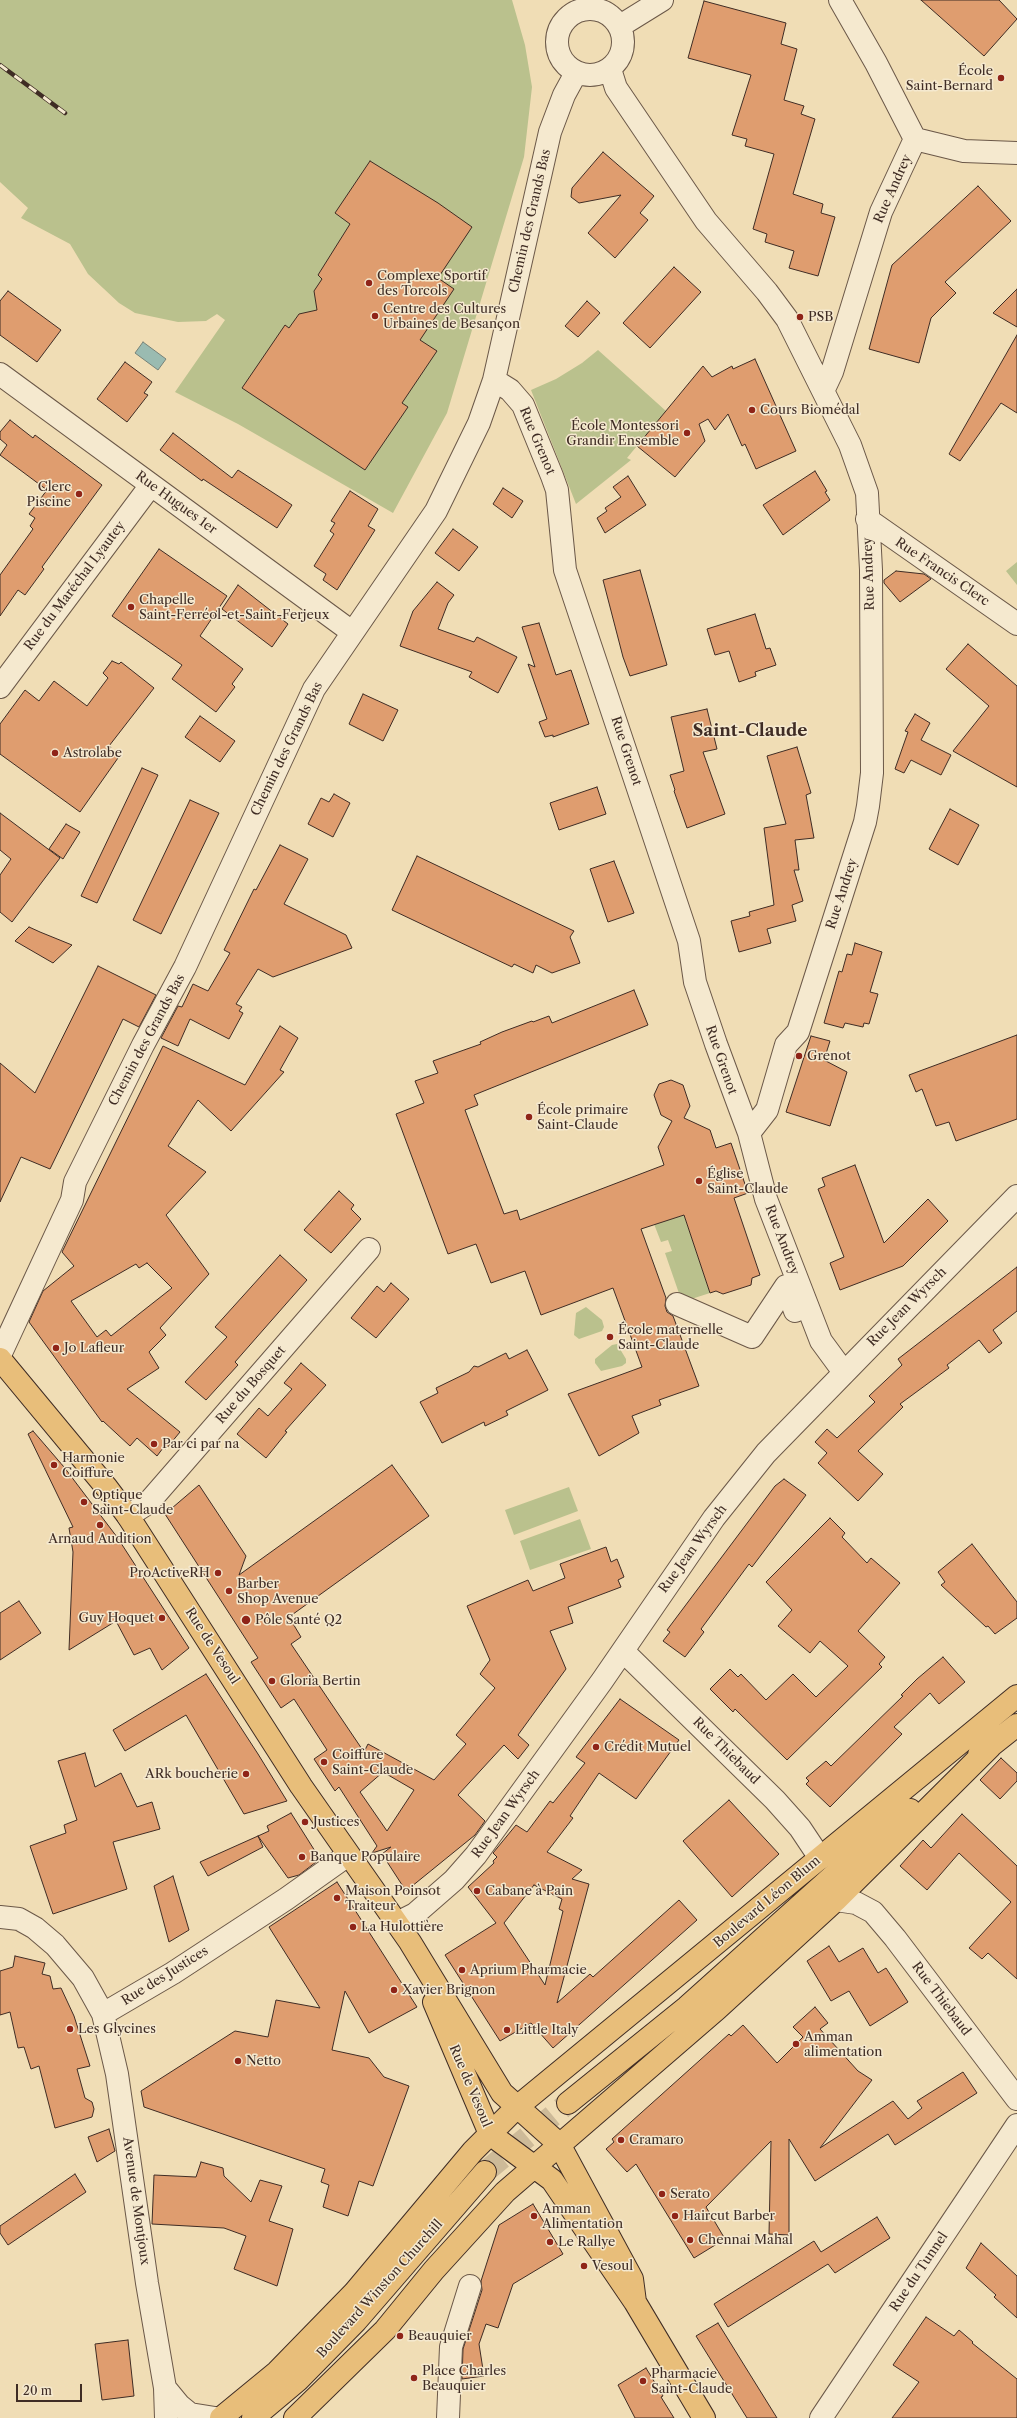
<!DOCTYPE html>
<meta charset="utf-8">
<style>
body{margin:0}
#map{position:relative;width:1017px;height:2418px;overflow:hidden;background:#f0ddb5;font-family:"Libre Caslon Text",serif}
canvas{display:block}
.scale{position:absolute;left:16px;top:2384px;width:66px;height:18px;box-sizing:border-box;border:2px solid #3f2c24;border-top:0;padding-left:5px;font-size:12px;line-height:14px;white-space:nowrap;color:#3f2c24;-webkit-text-stroke:3px #f5e9cf;paint-order:stroke}
</style>
<div id="map">
<canvas width="1017" height="2418"></canvas>
<div class="scale">20 m</div>
</div>
<script>
const ctx = document.querySelector('canvas').getContext('2d');
ctx.lineJoin = 'round';
function fillPath(path, color) {
  ctx.fillStyle = color;
  ctx.fill(path, 'evenodd');
}
function poly(rows) {
  const path = new Path2D();
  for (const r of rows) {
    if (r.length === 3) {
      path.moveTo(r[0] + r[2], r[1]);
      path.arc(r[0], r[1], r[2], 0, 2 * Math.PI);
      continue;
    }
    path.moveTo(r[0], r[1]);
    for (let i = 2; i < r.length; i += 2) path.lineTo(r[i], r[i + 1]);
  }
  return path;
}
function stroke(path, color, width, dash) {
  ctx.strokeStyle = color;
  ctx.lineWidth = width;
  ctx.lineCap = dash ? 'butt' : 'round';
  ctx.setLineDash(dash || []);
  ctx.stroke(path);
}
function label(font, color, halo, rows, align = 'center') {
  ctx.font = font + ' "Libre Caslon Text",serif';
  ctx.lineWidth = 3;
  ctx.setLineDash([]);
  ctx.textBaseline = 'middle';
  ctx.strokeStyle = halo;
  ctx.fillStyle = color;
  for (const [text, x, y, turn = 0] of rows) {
    ctx.save();
    ctx.translate(x, y);
    ctx.rotate((+turn || 0) * Math.PI / 180);
    ctx.textAlign = isNaN(turn) ? turn : align;
    if (halo) ctx.strokeText(text, 0, 0);
    ctx.fillText(text, 0, 0);
    ctx.restore();
  }
}
const green = poly([
 [0,0,512,0,525,45,532,87,524,157,447,413,393,513,238,424,175,392,225,320,217,314,206,321,178,322,135,313,119,303,88,274,70,244,21,218,28,208,0,182],
 [598,350,666,411,627,458,631,460,576,504,531,390,556,379,582,363],
 [1017,562,1017,585,1006,571],
 [684,1215,710,1293,682,1302,665,1253,672,1251,668,1240,661,1242,654,1224],
 [586,1307,602,1320,604,1327,602,1331,579,1339,574,1335,576,1313],
 [617,1344,626,1359,626,1363,622,1366,601,1371,595,1363,595,1359,612,1345],
 [569,1487,578,1511,514,1535,505,1510],
 [580,1519,591,1549,530,1570,520,1541]
]);
const water = poly([
 [143,342,166,359,158,370,135,353,143,342]
]);
const building = poly([
 [921,0,999,0,1017,19,984,56,921,0],
 [704,1,786,23,781,44,797,49,784,100,804,106,801,114,815,119,793,194,823,204,821,213,835,217,818,276,789,268,794,251,765,242,767,234,753,229,774,154,745,146,747,139,732,135,751,75,688,58,704,1],
 [603,152,654,196,640,213,648,220,615,258,588,233,621,195,579,203,571,197,572,188,603,152],
 [370,161,438,203,472,227,438,278,454,289,420,340,437,351,402,403,408,407,365,470,242,388,285,325,289,328,299,314,317,310,314,291,322,279,318,275,350,224,335,213,370,161],
 [978,186,1011,221,945,282,956,293,931,318,919,363,869,349,892,265,978,186],
 [674,267,701,292,650,348,623,323,674,267],
 [1017,289,1017,327,993,313,1017,289],
 [8,291,61,330,37,362,0,335,0,301,8,291],
 [587,301,600,313,578,337,565,326,587,301],
 [1017,335,1017,413,1001,403,960,461,949,454,1017,335],
 [755,359,796,451,756,469,745,444,742,446,728,414,715,430,708,419,699,424,705,441,675,477,637,446,703,366,712,377,732,366,733,369,755,359],
 [125,362,152,382,144,393,148,395,127,422,97,399,125,362],
 [10,420,33,438,35,435,102,485,42,567,44,569,25,595,18,590,0,616,0,575,33,529,30,526,35,518,29,514,47,490,0,455,7,445,0,439,0,432,10,420],
 [173,433,232,478,238,470,292,505,277,528,203,479,202,481,160,450,173,433],
 [815,471,827,491,825,492,830,500,783,535,763,505,815,471],
 [628,476,646,505,605,533,597,518,607,511,605,508,621,497,613,487,628,476],
 [503,488,523,501,512,518,493,504,503,488],
 [350,491,378,509,368,526,375,530,337,590,323,580,326,574,314,566,334,534,330,531,335,523,331,521,350,491],
 [453,529,478,547,459,571,435,553,453,529],
 [159,549,227,596,200,636,243,669,232,684,235,687,216,712,172,679,182,665,112,616,159,549],
 [640,570,667,665,630,676,623,657,603,580,640,570],
 [896,571,924,574,931,579,900,602,884,583,884,580,896,571],
 [437,582,454,595,448,603,438,629,474,642,477,637,517,657,498,693,469,677,472,672,400,646,413,611,437,582],
 [238,585,288,624,272,647,222,609,238,585],
 [755,614,766,649,770,648,776,665,755,672,756,676,739,682,729,651,715,655,707,629,755,614],
 [539,623,556,675,571,670,589,724,553,737,553,735,545,737,539,722,547,719,528,664,535,667,522,627,539,623],
 [968,644,1017,686,1017,787,953,751,989,706,946,669,968,644],
 [112,661,119,664,121,662,154,688,109,746,111,747,108,751,118,758,80,812,0,754,0,724,25,690,39,701,54,681,87,706,108,678,103,673,112,661],
 [363,694,398,710,383,741,349,724,363,694],
 [707,709,717,749,703,752,725,814,687,828,674,791,675,790,670,775,684,771,671,717,707,709],
 [915,714,930,723,921,740,951,755,941,775,911,760,904,773,895,769,908,732,905,731,915,714],
 [200,716,235,741,220,762,185,737,200,716],
 [797,747,811,793,806,795,814,838,795,840,799,870,794,870,803,901,792,905,796,921,767,929,771,943,739,952,731,921,750,916,749,912,774,905,764,828,786,824,767,756,797,747],
 [142,768,158,775,97,903,81,896,142,768],
 [597,787,606,814,559,830,550,803,597,787],
 [334,794,350,803,333,837,308,824,321,798,329,802,334,794],
 [190,800,219,813,161,934,133,920,190,800],
 [950,809,979,825,958,865,929,849,950,809],
 [0,813,60,858,12,922,0,912,0,875,11,859,0,850,0,813],
 [66,824,80,832,63,859,49,849,66,824],
 [280,845,308,859,284,904,346,935,352,948,273,977,258,969,236,1004,242,1007,239,1011,243,1013,229,1039,190,1019,178,1046,161,1038,178,1006,182,1007,193,984,208,991,230,953,224,950,254,889,256,890,280,845],
 [417,856,574,931,570,937,580,963,552,973,536,965,533,973,514,964,512,967,392,910,417,856],
 [614,861,634,913,608,922,590,869,614,861],
 [29,927,40,932,72,945,53,963,15,941,29,927],
 [855,943,882,952,870,992,878,994,869,1024,864,1023,863,1027,845,1023,843,1028,824,1023,839,971,842,972,847,954,852,955,855,943],
 [98,966,156,995,139,1027,123,1019,50,1169,21,1157,0,1202,0,1063,35,1093,98,966],
 [634,990,648,1025,474,1095,478,1105,465,1110,504,1214,517,1210,520,1220,664,1165,658,1147,672,1121,661,1115,654,1095,659,1084,671,1080,683,1085,690,1106,684,1118,710,1130,716,1148,731,1143,748,1193,734,1198,760,1275,752,1278,751,1285,723,1294,716,1291,710,1293,684,1215,641,1229,666,1298,665,1306,667,1312,673,1316,699,1386,659,1400,661,1405,632,1416,639,1433,599,1456,568,1394,642,1367,613,1288,541,1315,525,1271,491,1283,476,1244,448,1254,396,1114,424,1103,415,1081,438,1073,433,1061,481,1044,480,1042,502,1032,532,1021,533,1022,549,1016,552,1023,634,990],
 [280,1026,298,1038,280,1070,284,1072,231,1131,198,1100,168,1146,206,1172,166,1215,209,1274,160,1328,166,1335,149,1352,159,1368,127,1389,180,1432,166,1449,163,1448,157,1456,137,1438,130,1446,103,1421,102,1422,29,1322,43,1291,74,1266,62,1252,163,1046,245,1085,280,1026],
 [147,1263,172,1288,111,1336,106,1330,97,1337,71,1301,136,1264,139,1268,147,1263],
 [1017,1035,1017,1119,956,1141,949,1122,936,1126,922,1089,916,1092,909,1075,1017,1035],
 [811,1036,830,1041,824,1060,847,1072,830,1126,786,1112,811,1036],
 [855,1165,884,1243,928,1199,948,1221,903,1266,840,1290,830,1263,844,1257,818,1189,825,1186,822,1178,855,1165],
 [339,1191,354,1205,351,1209,361,1219,331,1253,304,1230,339,1191],
 [280,1255,307,1280,235,1362,238,1365,206,1400,185,1382,227,1337,215,1327,280,1255],
 [1017,1267,1017,1311,993,1330,1002,1343,989,1353,979,1340,947,1365,949,1368,900,1404,903,1407,858,1451,883,1474,858,1501,818,1463,827,1453,815,1442,827,1429,837,1438,875,1402,869,1396,902,1365,898,1359,1017,1267],
 [391,1283,409,1299,376,1338,351,1318,377,1286,384,1292,391,1283],
 [527,1350,548,1390,506,1411,508,1415,485,1426,484,1422,442,1443,420,1402,438,1393,436,1388,469,1372,474,1366,478,1367,506,1353,509,1359,527,1350],
 [301,1363,326,1385,285,1431,287,1432,266,1458,237,1434,259,1408,268,1416,292,1389,284,1383,301,1363],
 [33,1431,64,1467,117,1537,189,1648,162,1670,150,1648,134,1655,116,1621,69,1650,73,1552,69,1528,73,1527,28,1434,33,1431],
 [392,1465,429,1516,289,1617,301,1637,291,1644,364,1752,368,1744,434,1780,466,1744,456,1735,495,1688,480,1674,490,1660,467,1606,528,1580,533,1591,565,1578,560,1564,606,1547,611,1562,617,1559,624,1577,618,1580,621,1587,568,1607,573,1623,550,1631,566,1669,518,1735,529,1745,518,1759,504,1745,458,1795,485,1821,475,1835,406,1891,382,1854,391,1847,372,1853,377,1846,339,1787,335,1791,314,1759,327,1750,294,1699,281,1708,251,1662,258,1658,165,1514,199,1485,246,1556,239,1575,392,1465],
 [383,1772,414,1790,387,1831,360,1792,383,1772],
 [784,1479,806,1495,752,1567,749,1564,701,1629,704,1632,685,1657,663,1641,670,1632,667,1630,775,1486,784,1479],
 [830,1518,845,1533,842,1537,867,1563,871,1558,900,1583,858,1631,885,1657,879,1664,882,1667,787,1760,735,1709,733,1712,710,1689,730,1669,738,1677,741,1674,766,1700,793,1674,816,1697,848,1666,820,1641,810,1653,778,1626,792,1610,766,1582,830,1518],
 [972,1544,1017,1602,1017,1618,995,1634,988,1626,986,1627,941,1585,945,1582,938,1572,972,1544],
 [19,1601,41,1633,0,1660,0,1613,19,1601],
 [943,1657,965,1682,939,1704,930,1693,894,1727,902,1734,830,1807,806,1784,809,1781,806,1778,826,1761,831,1766,903,1696,901,1695,917,1679,943,1657],
 [206,1674,258,1754,287,1801,244,1814,186,1715,125,1751,113,1730,206,1674],
 [620,1699,679,1740,636,1799,599,1773,570,1816,573,1818,547,1852,582,1870,572,1879,589,1884,557,2003,590,1974,593,1977,679,1900,697,1920,553,2048,531,2023,500,2041,445,1955,496,1923,468,1887,494,1863,493,1861,497,1857,493,1853,516,1825,527,1832,550,1801,553,1803,585,1763,576,1757,620,1699],
 [534,1885,562,1899,559,1909,563,1911,545,1985,504,1923,534,1885],
 [85,1753,95,1787,121,1773,137,1807,152,1802,160,1829,113,1842,127,1889,53,1914,30,1846,66,1833,64,1825,77,1820,58,1761,85,1753],
 [1001,1758,1017,1773,1017,1781,1000,1799,980,1780,1001,1758],
 [729,1800,779,1854,732,1897,683,1841,729,1800],
 [291,1813,320,1859,299,1875,288,1878,258,1836,269,1831,267,1826,291,1813],
 [962,1814,1017,1866,1017,1979,988,1953,982,1959,969,1948,1011,1902,959,1853,927,1890,900,1866,923,1840,931,1848,962,1814],
 [258,1836,263,1847,208,1876,200,1862,258,1836],
 [173,1876,189,1930,169,1942,154,1886,173,1876],
 [337,1882,417,2007,369,2033,345,1991,332,2050,369,2058,384,2077,409,2086,373,2186,359,2181,348,2216,323,2207,329,2185,321,2182,325,2169,144,2107,141,2091,235,2031,268,2037,276,2000,320,2008,269,1927,337,1882],
 [829,1946,839,1962,863,1948,878,1973,886,1968,908,2002,870,2026,849,1991,831,2001,807,1961,829,1946],
 [15,1956,45,1963,42,1974,50,1976,53,1989,61,1988,74,2016,90,2066,77,2069,85,2098,92,2102,94,2109,92,2117,55,2128,39,2066,31,2069,24,2047,18,2048,10,2012,0,2015,0,1971,13,1967,15,1956],
 [815,2007,828,2023,820,2029,858,2071,872,2080,820,2148,893,2101,908,2119,922,2108,917,2101,963,2072,977,2093,895,2145,888,2134,815,2181,789,2139,789,2235,769,2234,771,2141,706,2207,725,2239,694,2258,636,2164,627,2172,606,2149,614,2142,612,2139,729,2034,731,2036,743,2025,777,2063,803,2037,793,2027,815,2007],
 [109,2129,115,2151,97,2162,88,2137,109,2129],
 [201,2162,223,2168,224,2176,251,2202,260,2180,282,2186,269,2221,293,2229,277,2286,234,2269,246,2236,224,2228,152,2224,154,2175,196,2177,201,2162],
 [75,2174,86,2192,8,2245,0,2233,0,2226,75,2174],
 [533,2204,563,2254,513,2284,498,2328,486,2324,479,2344,484,2376,462,2379,463,2349,482,2290,481,2281,499,2225,533,2204],
 [877,2217,890,2238,835,2273,828,2264,728,2327,714,2304,814,2241,821,2252,877,2217],
 [981,2243,1017,2276,1017,2318,994,2297,996,2295,966,2268,981,2243],
 [926,2317,954,2336,959,2330,973,2342,972,2343,1017,2379,1017,2418,892,2418,919,2382,893,2365,926,2317],
 [718,2323,777,2418,747,2418,696,2336,718,2323],
 [128,2340,134,2396,102,2400,95,2344,128,2340],
 [646,2368,663,2396,661,2397,674,2418,635,2418,618,2385,646,2368]
]);
const majorTunnel = poly([
 [485,2172,568,2103]
]);
const minor = poly([
 [840,0,876,63,915,139],
 [590,42,33],
 [620,26,662,0],
 [610,69,616,88,706,221,767,292,787,319,850,445,867,493,871,570,872,773,868,806,865,822,798,1032,786,1045,767,1110,749,1133],
 [915,139,964,151,1017,153],
 [0,374,352,632],
 [494,380,510,390,523,405,552,476,557,490,565,570,689,941,695,982,716,1044,749,1133,766,1199,821,1341,843,1371],
 [824,389,832,372,881,212,915,139],
 [867,519,1017,624],
 [0,687,151,485],
 [677,1304,752,1337,786,1286,795,1311],
 [0,1355,72,1200,75,1182,143,1045,185,967,314,689,436,511,479,423,494,380,550,132,564,95,576,73],
 [128,1516,148,1503,369,1249],
 [623,1651,775,1800,800,1828,820,1858],
 [836,1900,856,1903,873,1912,895,1938,1017,2099],
 [0,1917,19,1919,35,1928,55,1945,83,1978,103,2014,117,2074,147,2283,165,2388],
 [397,1923,415,1914,454,1880,476,1855,602,1681,714,1518,766,1453,1017,1196],
 [103,2014,173,1973,286,1899,348,1855],
 [166,2418,165,2388,179,2405,190,2414,215,2418],
 [448,2418,451,2347,470,2286],
 [821,2418,1017,2125]
]);
const major = poly([
 [0,1359,107,1488,128,1516,301,1786,410,1942,502,2093,559,2144,632,2279,635,2302],
 [979,1755,1017,1725],
 [434,2002,490,2134,552,2180,635,2302,704,2418],
 [568,2103,687,2007,882,1832,910,1810],
 [221,2418,277,2372,354,2293,473,2151,517,2107,1017,1696],
 [253,2418,298,2380,356,2321,485,2172],
 [295,2418,385,2330,434,2270,505,2192,717,2009,836,1900,990,1747]
]);
const rail = poly([
 [0,65,65,113]
]);
const markers = [
 [1001,78,4,"#8f2418"],
 [369,283,4,"#8f2418"],
 [375,316,4,"#8f2418"],
 [800,317,4,"#8f2418"],
 [752,410,4,"#8f2418"],
 [687,433,4,"#8f2418"],
 [79,494,4,"#8f2418"],
 [131,607,4,"#8f2418"],
 [55,753,4,"#8f2418"],
 [799,1056,4,"#8f2418"],
 [529,1117,4,"#8f2418"],
 [699,1181,4,"#8f2418"],
 [610,1337,4,"#8f2418"],
 [56,1348,4,"#8f2418"],
 [154,1444,4,"#8f2418"],
 [54,1465,4,"#8f2418"],
 [84,1502,4,"#8f2418"],
 [100,1525,4,"#8f2418"],
 [218,1573,4,"#8f2418"],
 [229,1591,4,"#8f2418"],
 [162,1618,4,"#8f2418"],
 [246,1620,5,"#8f2418"],
 [272,1681,4,"#8f2418"],
 [596,1747,4,"#8f2418"],
 [324,1762,4,"#8f2418"],
 [246,1774,4,"#8f2418"],
 [305,1822,4,"#8f2418"],
 [302,1857,4,"#8f2418"],
 [477,1891,4,"#8f2418"],
 [337,1898,4,"#8f2418"],
 [353,1927,4,"#8f2418"],
 [462,1970,4,"#8f2418"],
 [394,1990,4,"#8f2418"],
 [70,2029,4,"#8f2418"],
 [507,2030,4,"#8f2418"],
 [796,2044,4,"#8f2418"],
 [238,2061,4,"#8f2418"],
 [621,2140,4,"#8f2418"],
 [662,2194,4,"#8f2418"],
 [534,2216,4,"#8f2418"],
 [675,2216,4,"#8f2418"],
 [690,2240,4,"#8f2418"],
 [550,2242,4,"#8f2418"],
 [584,2266,4,"#8f2418"],
 [400,2336,4,"#8f2418"],
 [414,2378,4,"#8f2418"],
 [643,2381,4,"#8f2418"]
];
const poiNames = [
 ["École",993,71,"right"],
 ["Saint-Bernard",993,86,"right"],
 ["Complexe Sportif",377,276],
 ["des Torcols",377,291],
 ["Centre des Cultures",383,309],
 ["Urbaines de Besançon",383,324],
 ["PSB",808,317],
 ["Cours Biomédal",760,410],
 ["École Montessori",679,426,"right"],
 ["Grandir Ensemble",679,441,"right"],
 ["Clerc",71,487,"right"],
 ["Piscine",71,502,"right"],
 ["Chapelle",139,600],
 ["Saint-Ferréol-et-Saint-Ferjeux",139,615],
 ["Astrolabe",63,753],
 ["Grenot",807,1056],
 ["École primaire",537,1110],
 ["Saint-Claude",537,1125],
 ["Église",707,1174],
 ["Saint-Claude",707,1189],
 ["École maternelle",618,1330],
 ["Saint-Claude",618,1345],
 ["Jo Lafleur",64,1348],
 ["Par ci par na",162,1444],
 ["Harmonie",62,1458],
 ["Coiffure",62,1473],
 ["Optique",92,1495],
 ["Saint-Claude",92,1510],
 ["Arnaud Audition",100,1539,"center"],
 ["ProActiveRH",210,1573,"right"],
 ["Barber",237,1584],
 ["Shop Avenue",237,1599],
 ["Guy Hoquet",154,1618,"right"],
 ["Pôle Santé Q2",255,1620],
 ["Gloria Bertin",280,1681],
 ["Crédit Mutuel",604,1747],
 ["Coiffure",332,1755],
 ["Saint-Claude",332,1770],
 ["ARk boucherie",238,1774,"right"],
 ["Justices",313,1822],
 ["Banque Populaire",310,1857],
 ["Maison Poinsot",345,1891],
 ["Traiteur",345,1906],
 ["Cabane à Pain",485,1891],
 ["La Hulottière",361,1927],
 ["Aprium Pharmacie",470,1970],
 ["Xavier Brignon",402,1990],
 ["Les Glycines",78,2029],
 ["Little Italy",515,2030],
 ["Amman",804,2037],
 ["alimentation",804,2052],
 ["Netto",246,2061],
 ["Cramaro",629,2140],
 ["Serato",670,2194],
 ["Amman",542,2209],
 ["Alimentation",542,2224],
 ["Haircut Barber",683,2216],
 ["Chennai Mahal",698,2240],
 ["Le Rallye",558,2242],
 ["Vesoul",592,2266],
 ["Beauquier",408,2336],
 ["Place Charles",422,2371],
 ["Beauquier",422,2386],
 ["Pharmacie",651,2374],
 ["Saint-Claude",651,2389]
];
const streetNames = [
 ["Rue Andrey",893,189,-66],
 ["Chemin des Grands Bas",530,221,-77],
 ["Rue Grenot",537,441,67],
 ["Rue Hugues 1er",176,503,36],
 ["Rue Francis Clerc",942,572,34],
 ["Rue Andrey",869,574,-92],
 ["Rue du Maréchal Lyautey",75,586,-53],
 ["Chemin des Grands Bas",287,749,-64],
 ["Rue Grenot",626,751,72],
 ["Rue Andrey",842,894,-72],
 ["Chemin des Grands Bas",147,1040,-62],
 ["Rue Grenot",721,1060,71],
 ["Rue Andrey",782,1240,69],
 ["Rue Jean Wyrsch",907,1307,-45],
 ["Rue du Bosquet",251,1385,-49],
 ["Rue Jean Wyrsch",693,1549,-54],
 ["Rue de Vesoul",212,1646,57],
 ["Rue Thiebaud",726,1751,45],
 ["Rue Jean Wyrsch",506,1814,-54],
 ["Boulevard Léon Blum",767,1902,-40],
 ["Rue des Justices",165,1976,-32],
 ["Rue Thiebaud",941,1999,53],
 ["Rue de Vesoul",470,2086,67],
 ["Avenue de Montjoux",136,2201,82],
 ["Rue du Tunnel",919,2272,-56],
 ["Boulevard Winston Churchill",380,2289,-48]
];
const districtNames = [
 ["Saint-Claude",750,731]
];
fillPath(green, '#bac18d');
fillPath(water, '#9abbb1');
stroke(water, '#768279', 1);
fillPath(building, '#df9d6f');
stroke(building, '#3f2c24', 1);
stroke(majorTunnel, '#cdba98', 22, [22, 11]);
stroke(minor, '#6b5848', 24);
stroke(major, '#3f2c24', 24);
stroke(minor, '#f5e9cf', 22);
stroke(major, '#e8be7a', 22);
stroke(rail, '#3f2c24', 4.5);
stroke(rail, '#f5e9cf', 3, [9]);
for (const [x, y, r, color] of markers) {
  const dot = new Path2D();
  dot.arc(x, y, r, 0, 2 * Math.PI);
  ctx.fillStyle = color;
  ctx.fill(dot);
  stroke(dot, '#f5e9cf', 1.5);
}
label('13px', '#3f2c24', '#f5e9cf', poiNames, 'left');
label('13px', '#3f2c24', '#f5e9cf', streetNames);
label('bold 17px', '#3f2c24', '#f5e9cf', districtNames);
</script>
